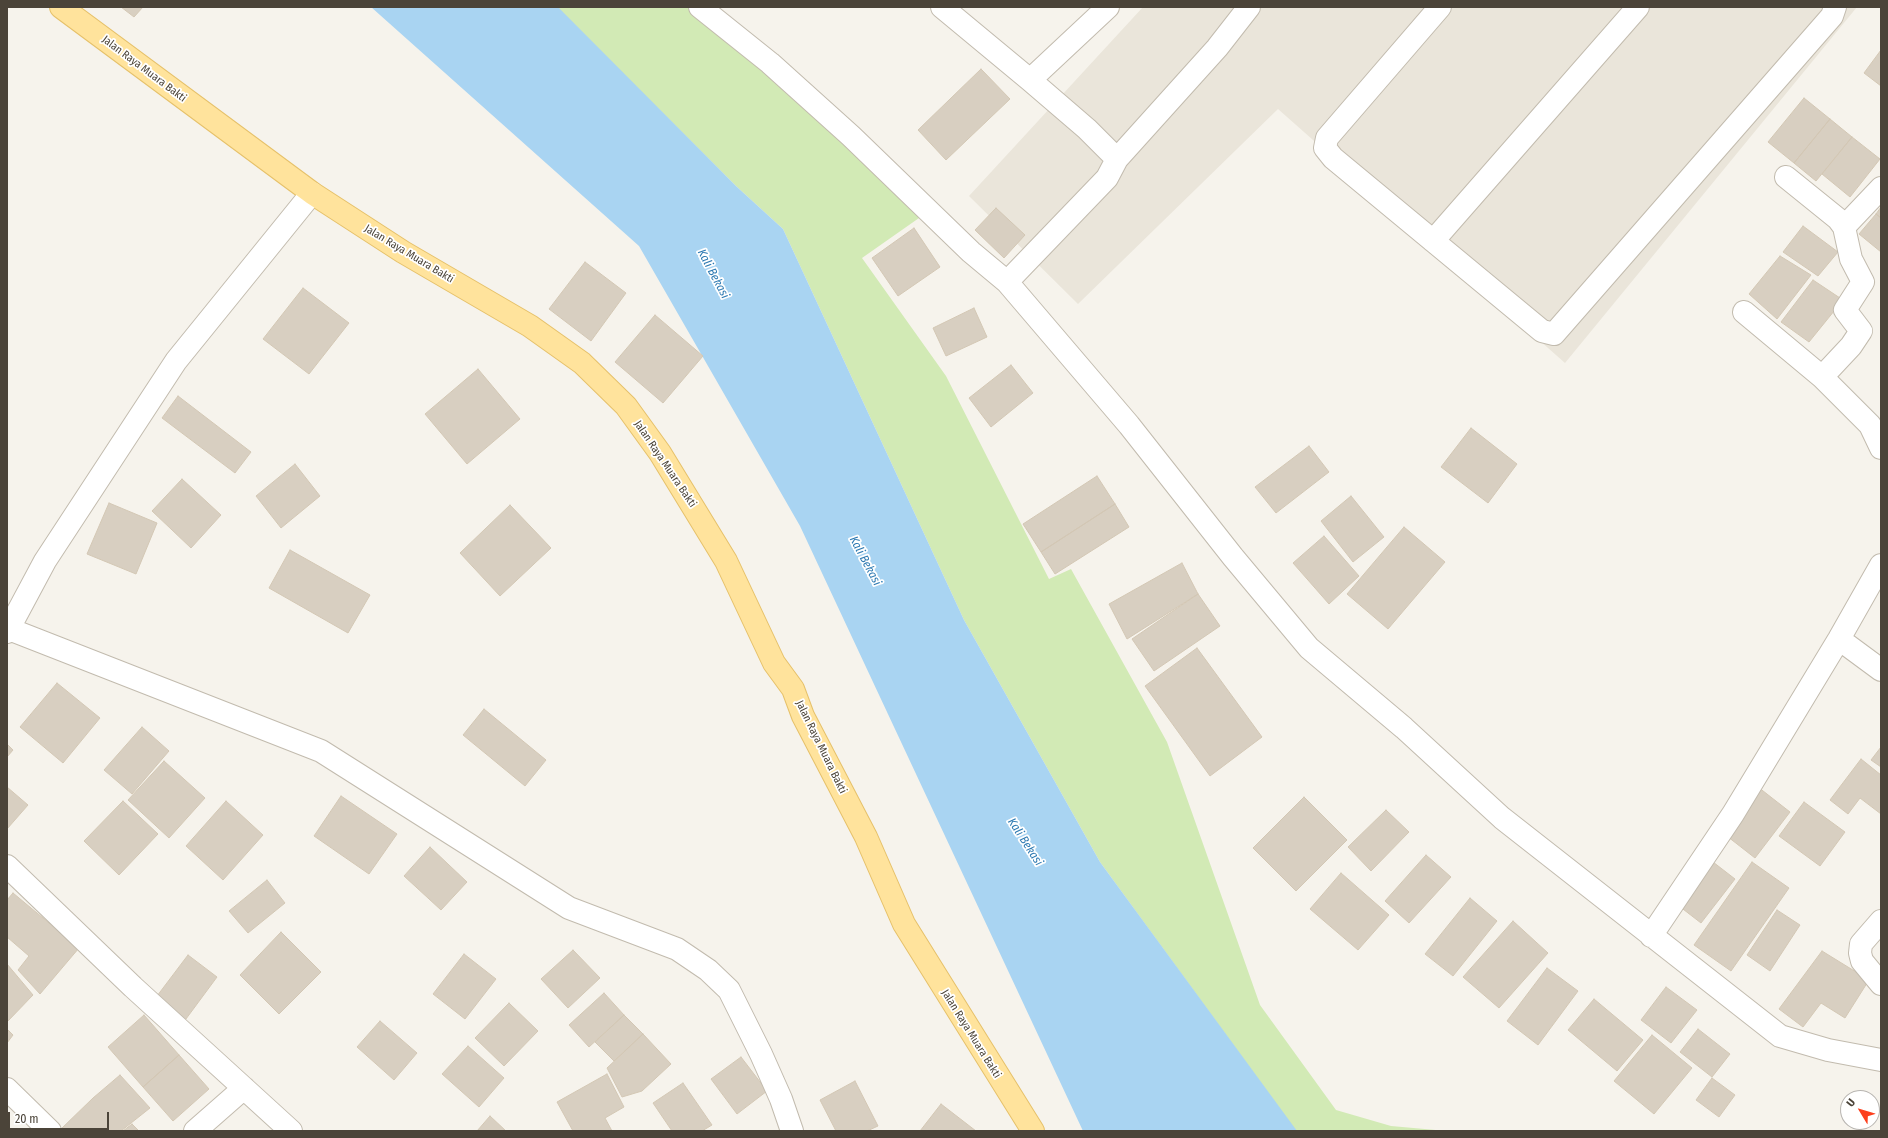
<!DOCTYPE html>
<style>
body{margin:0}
#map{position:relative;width:1888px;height:1138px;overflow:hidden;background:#f6f3ec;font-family:"Fira Sans Condensed",sans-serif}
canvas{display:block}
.frame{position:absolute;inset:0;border:8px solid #4b4439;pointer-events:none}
.north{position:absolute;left:1840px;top:1090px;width:40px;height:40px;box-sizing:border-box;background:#fff;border:1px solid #b7b4b0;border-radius:50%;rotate:308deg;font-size:11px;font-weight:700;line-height:16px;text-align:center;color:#4b4439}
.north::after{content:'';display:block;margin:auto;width:14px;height:18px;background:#fc3f1d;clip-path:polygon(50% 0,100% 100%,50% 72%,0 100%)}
.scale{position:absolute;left:8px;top:1112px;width:101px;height:18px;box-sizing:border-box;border:2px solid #4b4439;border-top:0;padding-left:5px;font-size:12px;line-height:14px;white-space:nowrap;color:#4b4439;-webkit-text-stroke:3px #fff;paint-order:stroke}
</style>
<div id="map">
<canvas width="1888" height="1138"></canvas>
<div class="frame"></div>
<div class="north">U</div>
<div class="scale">20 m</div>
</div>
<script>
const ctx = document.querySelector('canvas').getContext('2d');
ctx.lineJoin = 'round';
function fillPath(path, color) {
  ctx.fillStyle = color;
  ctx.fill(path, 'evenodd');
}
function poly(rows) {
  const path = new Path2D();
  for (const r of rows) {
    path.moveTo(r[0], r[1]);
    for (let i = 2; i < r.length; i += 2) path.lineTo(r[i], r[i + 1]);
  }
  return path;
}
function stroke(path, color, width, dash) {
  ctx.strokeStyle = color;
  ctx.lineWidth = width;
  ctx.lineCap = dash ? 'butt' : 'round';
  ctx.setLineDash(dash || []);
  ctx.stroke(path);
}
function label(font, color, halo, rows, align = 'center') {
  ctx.font = font + ' "Fira Sans Condensed",sans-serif';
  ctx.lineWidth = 3.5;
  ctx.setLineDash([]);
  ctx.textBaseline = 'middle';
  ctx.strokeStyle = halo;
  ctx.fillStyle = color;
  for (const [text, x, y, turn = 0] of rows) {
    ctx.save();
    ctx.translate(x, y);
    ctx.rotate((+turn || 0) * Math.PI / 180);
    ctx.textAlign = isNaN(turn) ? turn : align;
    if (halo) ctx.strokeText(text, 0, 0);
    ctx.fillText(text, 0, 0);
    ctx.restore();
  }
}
const residential = poly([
 [1143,7,1857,7,1565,363,1278,109,1078,304,969,196]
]);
const green = poly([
 [556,7,704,7,929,211,862,258,946,376,1049,579,1071,569,1167,742,1260,1005,1336,1110,1391,1126,1447,1131,1296,1131,1100,862,964,620,783,229,736,186]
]);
const water = poly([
 [371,7,558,7,736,186,783,229,964,620,1100,862,1297,1131,1083,1131,800,526,639,246]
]);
const building = poly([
 [121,7,143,7,134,17,121,7],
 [1881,50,1881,86,1864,73,1881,50],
 [981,69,1010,99,946,160,918,130,981,69],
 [1804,98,1830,119,1794,163,1768,142,1804,98],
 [1830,119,1852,137,1816,181,1794,163,1830,119],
 [1852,137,1880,159,1850,197,1822,174,1852,137],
 [1881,207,1881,218,1876,214,1881,207],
 [996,208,1025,235,1004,258,975,230,996,208],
 [1876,214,1881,218,1881,252,1859,234,1876,214],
 [1803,226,1838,252,1818,276,1783,252,1803,226],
 [914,228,940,267,898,296,872,258,914,228],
 [1780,256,1811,275,1777,319,1749,294,1780,256],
 [585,262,626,293,591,341,549,309,585,262],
 [1813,280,1843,300,1809,342,1781,322,1813,280],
 [303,288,349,323,309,374,263,339,303,288],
 [974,308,987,337,946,356,933,328,974,308],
 [655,315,703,356,663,403,615,362,655,315],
 [1011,365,1033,393,991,427,969,398,1011,365],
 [478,369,520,419,467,464,425,414,478,369],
 [178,396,251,452,235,473,162,418,178,396],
 [1471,428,1517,464,1488,503,1441,467,1471,428],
 [1309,446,1329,472,1276,513,1255,487,1309,446],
 [295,464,320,496,281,528,256,496,295,464],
 [1097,476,1115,504,1041,552,1023,524,1097,476],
 [182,479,221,515,191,548,152,511,182,479],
 [1351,496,1384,537,1353,562,1321,521,1351,496],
 [109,503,157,523,136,574,87,554,109,503],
 [1115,504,1129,527,1055,574,1041,552,1115,504],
 [510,505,551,548,500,596,460,553,510,505],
 [1404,527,1445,562,1388,629,1347,594,1404,527],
 [1324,536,1359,576,1329,604,1293,563,1324,536],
 [290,550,370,595,348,633,269,588,290,550],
 [1182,563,1198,594,1127,639,1109,604,1182,563],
 [1198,594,1220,626,1154,671,1132,639,1198,594],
 [1197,648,1262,737,1210,776,1145,686,1197,648],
 [57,683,100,718,63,763,20,727,57,683],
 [484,709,546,760,525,786,463,735,484,709],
 [142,727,169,751,132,794,104,770,142,727],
 [7,744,13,750,7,757,7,744],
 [1881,747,1881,767,1871,760,1881,747],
 [1861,759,1881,775,1881,814,1860,798,1848,814,1830,800,1861,759],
 [164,761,205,798,169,838,128,800,164,761],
 [7,787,28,805,7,829,7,787],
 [1758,787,1790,812,1755,858,1723,833,1758,787],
 [341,796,397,834,369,874,314,836,341,796],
 [1304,797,1347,840,1296,891,1253,848,1304,797],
 [123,801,158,834,119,875,84,841,123,801],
 [226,801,263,835,223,880,186,846,226,801],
 [1804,802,1845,832,1820,866,1779,836,1804,802],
 [1386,810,1409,832,1371,871,1348,847,1386,810],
 [430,847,467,882,441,910,404,876,430,847],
 [1426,855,1451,877,1409,923,1385,901,1426,855],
 [1713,862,1735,879,1701,923,1679,906,1713,862],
 [1752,862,1789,888,1731,971,1694,945,1752,862],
 [1341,873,1389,915,1358,950,1310,909,1341,873],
 [267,880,285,903,248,933,229,911,267,880],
 [13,893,79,948,40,994,18,970,29,956,7,937,7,900,13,893],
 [1470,898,1497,921,1453,976,1425,954,1470,898],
 [1777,910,1800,925,1770,971,1747,955,1777,910],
 [1513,921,1548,953,1499,1008,1463,977,1513,921],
 [281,932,321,972,279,1014,240,975,281,932],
 [573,950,600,978,568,1008,541,979,573,950],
 [1822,951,1869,980,1845,1018,1821,1003,1803,1027,1779,1009,1822,951],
 [464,954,496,979,465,1019,433,994,464,954],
 [188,955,217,977,183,1023,154,1000,188,955],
 [7,964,33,995,7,1022,7,964],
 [1547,968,1578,991,1538,1045,1507,1021,1547,968],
 [1666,987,1697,1010,1671,1043,1641,1020,1666,987],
 [604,993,624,1015,589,1047,569,1025,604,993],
 [1594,999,1643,1040,1617,1071,1568,1030,1594,999],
 [509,1003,538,1031,504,1066,475,1038,509,1003],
 [144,1015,179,1055,143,1087,108,1047,144,1015],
 [624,1015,643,1034,614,1061,595,1042,624,1015],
 [380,1021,417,1053,394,1080,357,1047,380,1021],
 [7,1029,13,1035,7,1043,7,1029],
 [1698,1029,1730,1054,1712,1077,1680,1052,1698,1029],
 [643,1034,671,1064,642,1091,622,1097,607,1068,643,1034],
 [1652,1035,1692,1068,1654,1114,1614,1081,1652,1035],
 [468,1046,504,1078,479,1107,442,1074,468,1046],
 [179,1055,209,1089,173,1121,143,1087,179,1055],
 [741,1057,767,1091,737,1114,711,1079,741,1057],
 [607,1074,624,1107,605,1118,612,1131,573,1131,557,1102,607,1074],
 [120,1075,150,1108,121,1131,63,1131,61,1129,93,1098,120,1075],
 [1712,1078,1735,1095,1719,1117,1696,1100,1712,1078],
 [855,1081,878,1126,867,1131,836,1131,820,1100,855,1081],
 [683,1083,712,1125,702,1131,672,1131,653,1103,683,1083],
 [941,1104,976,1131,920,1131,941,1104],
 [490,1116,506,1131,477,1131,490,1116],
 [132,1124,139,1131,123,1131,132,1124]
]);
const minor = poly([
 [700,7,770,63,851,136,971,252,1007,282,1129,425,1233,557,1309,648,1404,728,1502,818,1780,1036,1828,1050,1881,1060],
 [942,7,1030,80,1087,129,1117,159],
 [1440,7,1327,138,1325,148,1333,158,1542,331,1554,334,1832,16,1835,7],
 [1030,80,1108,7],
 [1786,177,1838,219,1844,227,1851,259,1863,282,1845,310,1861,331,1851,346,1822,377],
 [1844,227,1881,188],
 [1433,241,1638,7],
 [1007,282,1107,178,1117,159,1217,48,1249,7],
 [1744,312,1822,377,1870,425,1881,448],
 [9,629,321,751,569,908,677,949,708,970,729,990,761,1054,781,1099,792,1131],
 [7,632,45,561,176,361,312,193],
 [1839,639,1881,670],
 [7,866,133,987,291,1131],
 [1881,921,1861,944,1860,953,1862,961,1881,984],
 [1651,936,1733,814,1839,639,1881,565],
 [7,1089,50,1131],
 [195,1131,244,1088]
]);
const major = poly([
 [61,7,312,193,403,252,530,326,582,363,626,406,660,453,726,561,774,663,793,689,803,716,866,837,904,924,1033,1131]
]);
const streetNames = [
 ["Jalan Raya Muara Bakti",144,69,37],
 ["Jalan Raya Muara Bakti",409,254,31],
 ["Jalan Raya Muara Bakti",665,464,56],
 ["Jalan Raya Muara Bakti",821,747,64],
 ["Jalan Raya Muara Bakti",971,1034,58]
];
const waterNames = [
 ["Kali Bekasi",713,274,62],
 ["Kali Bekasi",865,561,62],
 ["Kali Bekasi",1025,842,57]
];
fillPath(residential, '#eae5da');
fillPath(green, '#d2eab5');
fillPath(water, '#a9d4f2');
fillPath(building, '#d8cfc1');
stroke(building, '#d3c7b4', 1);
stroke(minor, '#c2bbae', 24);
stroke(major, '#e6c16a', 24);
stroke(minor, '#fff', 22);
stroke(major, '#ffe39c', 22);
label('11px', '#4b4439', '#fff', streetNames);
label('italic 12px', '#2e7ab2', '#fff', waterNames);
</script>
